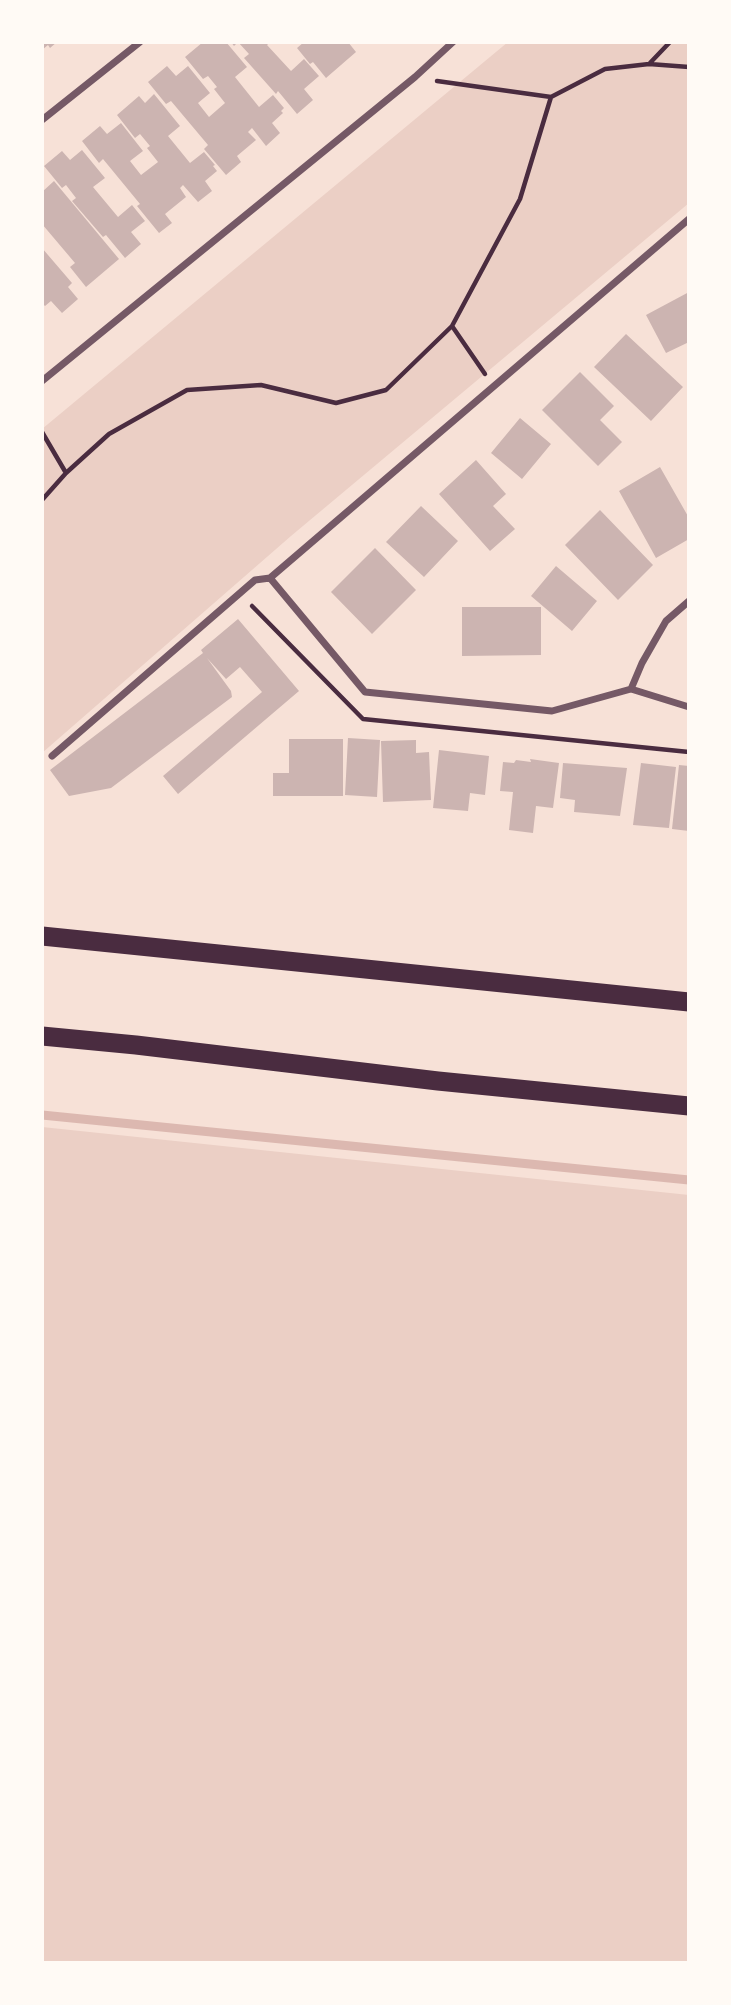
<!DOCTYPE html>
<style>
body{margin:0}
#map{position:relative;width:731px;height:2005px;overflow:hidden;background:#f7e1d7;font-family:Inter,sans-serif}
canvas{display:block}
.frame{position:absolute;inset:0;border:44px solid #fffaf5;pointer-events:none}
</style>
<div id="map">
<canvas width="731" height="2005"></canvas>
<div class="frame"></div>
</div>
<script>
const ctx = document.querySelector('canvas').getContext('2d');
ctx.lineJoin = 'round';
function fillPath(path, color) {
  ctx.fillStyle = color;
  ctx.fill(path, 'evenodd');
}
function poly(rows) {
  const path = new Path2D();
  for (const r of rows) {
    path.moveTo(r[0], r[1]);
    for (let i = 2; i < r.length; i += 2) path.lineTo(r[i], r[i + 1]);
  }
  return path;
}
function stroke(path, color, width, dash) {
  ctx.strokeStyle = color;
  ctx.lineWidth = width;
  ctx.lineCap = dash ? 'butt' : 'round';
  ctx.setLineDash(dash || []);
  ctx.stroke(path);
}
const green = poly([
 [508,42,689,42,689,203,291,536,42,753,42,429],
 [42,1127,689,1195,689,1963,42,1963]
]);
const stream = poly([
 [42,1115,689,1180]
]);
const building = poly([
 [42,42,57,42,50,48,48,45,42,50],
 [203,42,208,44,210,42,226,42,247,67,235,77,259,107,273,95,284,108,281,111,283,113,272,123,280,133,266,146,252,128,248,132,256,140,237,156,241,162,226,175,204,149,208,145,171,101,166,104,148,82,167,66,176,76,188,66,210,93,198,103,209,117,225,103,214,89,217,87,208,76,203,79,185,57],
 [231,42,270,42,267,45,291,71,304,59,319,76,304,89,313,100,297,114,278,91,276,94,244,58,249,54,238,42,234,46],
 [304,42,348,42,356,52,326,78,313,62,310,64,297,48],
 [154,94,180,126,168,136,190,163,204,152,215,165,213,166,217,171,205,181,212,191,198,202,183,185,180,188,186,197,165,214,172,223,159,233,137,206,140,204,103,159,99,163,82,141,100,126,107,134,121,123,143,151,130,161,141,175,158,162,147,148,150,146,140,134,135,138,117,115,139,96,145,103],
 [82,150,105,178,93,187,118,217,132,205,145,221,131,232,141,244,125,258,106,235,103,237,72,201,76,198,66,185,62,188,44,166,62,151,70,160],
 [54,181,119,259,86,287,70,267,75,263,42,224,42,192],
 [42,248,72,283,68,287,78,299,62,313,51,301,45,306,42,303],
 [689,292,689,342,666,353,646,315],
 [626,334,683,387,651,421,594,367],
 [580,372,614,406,600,420,622,442,598,466,542,410],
 [520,418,551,444,522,479,491,453],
 [476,460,506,494,493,506,515,529,490,551,439,494],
 [660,467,689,518,689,539,656,558,619,491],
 [421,506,458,541,424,577,386,542],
 [600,510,653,565,618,600,565,545],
 [375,548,416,590,372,634,331,592],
 [556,566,597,601,572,631,531,596],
 [462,607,541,607,541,655,462,656],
 [238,619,299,691,178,794,163,776,262,692,240,667,226,679,207,658,231,691,232,697,111,788,69,796,50,770,203,653,201,650],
 [348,738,380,740,377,797,345,795],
 [289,739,343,739,343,796,273,796,273,773,289,773],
 [416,740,416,753,429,752,431,800,383,802,381,741],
 [439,750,489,756,485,795,470,793,468,811,433,808],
 [530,759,559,763,553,808,536,806,533,833,509,830,513,792,500,791,503,762,514,763,516,760,531,762],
 [563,763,627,768,620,816,574,812,575,800,560,798],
 [641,763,676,767,669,828,633,825],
 [679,765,689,766,689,831,672,829]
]);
const path = poly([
 [650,63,670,42],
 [437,81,551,97],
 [452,326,485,374],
 [42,432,66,473],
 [42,500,66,473,109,434,187,390,261,385,336,403,386,390,452,326,520,199,551,97,605,69,649,64,689,67],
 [252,606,363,719,689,752]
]);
const minor = poly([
 [42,120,140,42],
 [689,219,270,578,365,692,552,711,631,689,689,707],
 [42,381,415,77,453,42],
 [631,689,642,663,666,621,689,601],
 [52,756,255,580,270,578]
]);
const trunk = poly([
 [42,936,689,1002],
 [42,1036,136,1045,438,1081,689,1106]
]);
fillPath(green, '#ebcfc5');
stroke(stream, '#dcb8b0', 9);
fillPath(building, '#ccb4b1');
stroke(path, '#4a2c40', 4.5);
stroke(minor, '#755966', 7);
stroke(trunk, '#4a2c40', 19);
</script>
